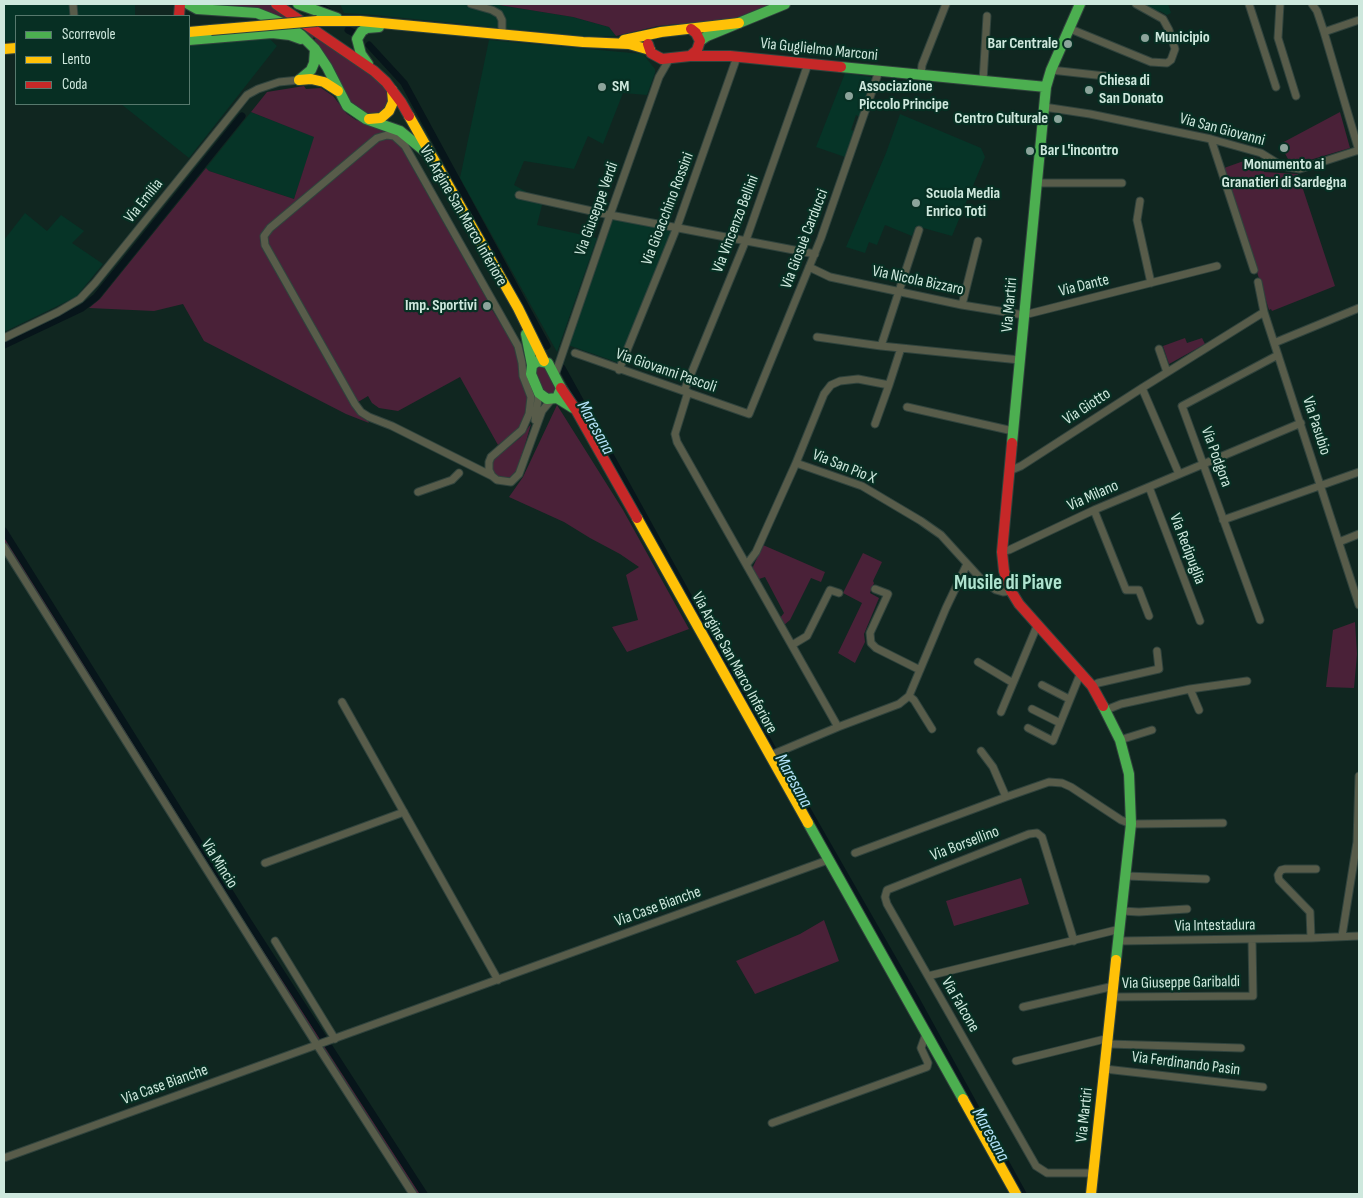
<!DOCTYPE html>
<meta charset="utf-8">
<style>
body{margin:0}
#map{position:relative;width:1363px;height:1198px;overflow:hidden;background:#102620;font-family:"Sofia Sans Condensed",sans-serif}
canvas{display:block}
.frame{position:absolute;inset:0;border:5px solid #cee8dd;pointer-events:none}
.legend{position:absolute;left:15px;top:15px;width:175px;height:90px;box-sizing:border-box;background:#072f23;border:1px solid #57796d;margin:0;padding:6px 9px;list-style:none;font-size:15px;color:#cee8dd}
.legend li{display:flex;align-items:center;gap:10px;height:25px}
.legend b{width:25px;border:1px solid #57796d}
</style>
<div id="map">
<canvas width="1363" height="1198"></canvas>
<div class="frame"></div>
<ul class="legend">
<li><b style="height:6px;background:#4caf50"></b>Scorrevole</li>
<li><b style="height:6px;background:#ffc107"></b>Lento</li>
<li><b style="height:6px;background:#c62828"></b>Coda</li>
</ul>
</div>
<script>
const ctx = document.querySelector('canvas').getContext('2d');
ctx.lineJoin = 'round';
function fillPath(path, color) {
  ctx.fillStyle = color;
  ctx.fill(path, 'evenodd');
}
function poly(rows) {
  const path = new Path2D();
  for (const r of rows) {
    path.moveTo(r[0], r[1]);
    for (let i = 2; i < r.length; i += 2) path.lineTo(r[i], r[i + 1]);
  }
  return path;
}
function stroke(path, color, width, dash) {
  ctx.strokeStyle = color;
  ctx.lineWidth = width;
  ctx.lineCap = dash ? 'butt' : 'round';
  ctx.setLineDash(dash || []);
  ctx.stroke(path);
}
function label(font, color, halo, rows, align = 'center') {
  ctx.font = font + ' "Sofia Sans Condensed",sans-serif';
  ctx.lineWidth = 4.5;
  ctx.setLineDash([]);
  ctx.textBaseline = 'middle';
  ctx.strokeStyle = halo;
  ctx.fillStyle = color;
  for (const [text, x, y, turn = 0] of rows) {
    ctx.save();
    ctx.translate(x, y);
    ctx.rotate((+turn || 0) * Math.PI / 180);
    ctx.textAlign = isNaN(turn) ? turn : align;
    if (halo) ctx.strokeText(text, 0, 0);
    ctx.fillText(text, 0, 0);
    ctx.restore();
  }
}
const built = poly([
 [4,4,135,4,135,16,16,16,16,40,4,42],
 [340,4,493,4,573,17,609,27,616,36,588,37,375,15,344,13],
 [1143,4,1168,4,1171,13,1167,15,1160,11,1159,12],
 [263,32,277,46,189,158,121,104,189,104,189,39],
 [489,40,643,54,655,69,655,73,647,95,623,93,603,144,588,136,574,169,524,161,514,185,543,201,537,225,597,238,557,352,460,178],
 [845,73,871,77,872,80,860,117,856,115,851,130,854,131,845,157,816,147],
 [251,112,315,137,294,199,209,171,206,168],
 [900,114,981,148,985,157,952,236,916,226,912,236,885,225,877,245,869,242,865,253,846,247,886,153],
 [25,213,47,231,61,215,84,231,72,243,103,264,76,297,4,332,4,240],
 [613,217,677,229,622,364,568,345]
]);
const green = poly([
 [191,4,269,4,275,10,315,36,311,40,285,19],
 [493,4,771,4,736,18,699,25,677,24,658,26,616,36,609,27,573,17],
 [317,37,362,68,383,86,386,90,389,102,384,111,374,116,363,114,354,108,345,94,332,66,313,41],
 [304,86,306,89,321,88,333,96,347,114,356,120,383,128,396,136,393,140,401,147,488,301,482,304,485,310,491,308,516,348,528,396,526,415,519,429,498,445,460,377,398,411,379,408,372,403,368,396,358,402,349,386,369,423,346,414,204,341,183,304,154,311,89,308,100,299,206,168,209,171,294,199,314,137,251,112,267,92],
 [1340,112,1350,148,1303,162,1293,161,1288,159,1280,144],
 [1255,157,1256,163,1261,162,1264,172,1298,174,1335,286,1272,311,1271,309,1269,310,1224,168],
 [1185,338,1187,343,1202,338,1205,344,1169,364,1163,346],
 [544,365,557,388,554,396,544,392,536,376,535,370,538,366],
 [557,405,623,510,689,629,627,652,612,627,638,620,626,575,639,567,620,554,590,538,564,522,509,497,523,477],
 [531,424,518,469,509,478,499,478,493,473,491,463,494,459,521,437],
 [4,535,163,788,320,1039,317,1040,4,543],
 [763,545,825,572,821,582,811,578,790,620,784,625,780,618,784,613,765,577,759,579,752,569],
 [863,553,882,562,873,581,874,583,870,593,879,598,864,634,865,642,855,663,838,653,862,603,843,593],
 [1355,622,1357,654,1354,688,1326,687,1333,630],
 [1021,878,1029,904,954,926,946,901],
 [824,920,839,961,755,994,736,961,800,934],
 [322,1043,420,1194,416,1194,320,1045]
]);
const canal = poly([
 [316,4,331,13],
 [348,30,354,33],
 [369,45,404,83,547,346],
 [4,345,82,308,96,297,242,116],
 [562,368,772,748,917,1001,1023,1194],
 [4,531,248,921,424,1194]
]);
const street = poly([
 [73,4,74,16],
 [471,4,492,10,499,14,502,20,502,34],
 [1249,4,1276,87],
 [1280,4,1278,38,1296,96],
 [1312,4,1317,11,1324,32,1359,151],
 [1068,28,1151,62,1167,63,1171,60,1175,49,1169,30,1163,19,1136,4],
 [1324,32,1359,20],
 [1051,70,1105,76],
 [921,75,922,65,946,4],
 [983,81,987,16],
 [1044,107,1090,114,1211,139,1261,153,1282,166,1300,169,1359,150],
 [387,135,394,136,405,146,518,346,522,363,523,376,531,397,529,414,522,430,491,457,489,462,489,470,492,476,392,426,369,417,361,412,355,404,265,245,264,236,270,228,377,138,387,135],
 [1211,139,1254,270],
 [1037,183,1122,183],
 [519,195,610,215,815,254],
 [1140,201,1137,220,1151,283],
 [809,267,830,277,962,305,1024,315,1217,266],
 [1258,282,1264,312],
 [962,305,978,241],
 [817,337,881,346,1020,360],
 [4,338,58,312,80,299,95,283,247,95,258,89,279,82,299,80],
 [1274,343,1359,308],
 [881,346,919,230],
 [1159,349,1167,372],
 [575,353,749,414,821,238,879,71],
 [619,370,677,227,737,57],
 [555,375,610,215,659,77,670,58],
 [1142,388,1179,474],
 [684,391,746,240,808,64],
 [688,392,675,434,677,442,838,727],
 [907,407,1013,431],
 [535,420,539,393],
 [875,424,889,385],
 [796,463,824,394,831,385,840,381,858,379,889,385,901,348],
 [1009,471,1021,466,1142,388,1264,312,1359,605],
 [492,476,497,480,511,482,519,474,542,411,551,400],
 [1149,487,1200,621],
 [418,492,452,480,459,473],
 [1094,510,1126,590,1139,590,1149,616],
 [1223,520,1359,472],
 [1339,542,1359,534],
 [4,547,317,1045,413,1194],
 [1002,552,1009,550,1094,510,1301,423],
 [747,564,756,552,796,463,862,486,921,521,941,535,982,580,996,590,1003,592,1011,591],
 [875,589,888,594,870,633,871,643,876,648,920,670],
 [1260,620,1182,406,1278,355],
 [792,645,807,636,830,590,839,593],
 [978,662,1013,683],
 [1042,685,1069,699],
 [1092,686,1098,683,1159,669,1157,651],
 [1190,689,1247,681],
 [909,696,914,700,932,729],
 [342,702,498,980],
 [1032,709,1060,723],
 [1106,710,1121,704,1190,689,1199,710],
 [1001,712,1037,626],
 [1028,728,1053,741,1081,672],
 [1120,740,1152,730],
 [981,751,993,767,1006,797],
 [769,756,838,727,899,704,909,696,946,608,967,564],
 [855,853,1006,797,1049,782,1062,783,1071,787,1121,820,1131,824,1223,823],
 [265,863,404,812],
 [1126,876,1206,879],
 [1122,911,1139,912,1187,909],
 [1342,936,1357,842,1359,776],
 [1311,938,1310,912,1279,880,1278,875,1281,870,1285,869,1316,869],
 [275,941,335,1039],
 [1119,941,1311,938,1359,936],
 [928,976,887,904,885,897,887,890,1029,834,1037,833,1042,837,1074,941],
 [1113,997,1253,996,1252,939],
 [1023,1007,1114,986],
 [1108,1044,1241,1048],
 [1016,1061,1109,1038],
 [1105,1069,1263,1087],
 [772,1123,927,1067,928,1063,921,1048,926,1034],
 [4,1158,828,860],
 [1094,1173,1047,1173,1036,1166,928,976,1120,929]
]);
const fast = poly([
 [188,4,197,9,257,13,287,25,301,35,315,49,327,67,347,106,366,119,400,131,427,153],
 [298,4,337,18],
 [189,40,272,33,290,35,301,39],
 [700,41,707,36,785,4],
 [368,64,361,54,357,39,362,31,367,28,379,27],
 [841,67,1046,87],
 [299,80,311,70,314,63,315,49],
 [526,334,532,365],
 [557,398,561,388,548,363,538,361,532,365,531,374,539,393,547,399,557,398,573,408],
 [1012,443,1046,87,1051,70,1080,4],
 [1103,706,1120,740,1129,774,1131,824,1116,960],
 [808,823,963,1099]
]);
const slow = poly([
 [317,21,360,21,583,42,629,44,650,50],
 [189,32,211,30],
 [624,40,661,32,739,23],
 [4,49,16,48],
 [299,80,311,79,324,82,338,91],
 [409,116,518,308,544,361],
 [369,119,381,118,389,111,393,102,392,90],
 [637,518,808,823],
 [963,1099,1016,1194],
 [1091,1194,1116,960]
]);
const jam = poly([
 [276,4,374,71,386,82,401,102,409,116],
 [179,16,180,4],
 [648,44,651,53,662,59,690,56,697,50,700,41,696,33,691,29],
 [690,56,730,56,841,67],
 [561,388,576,410,637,518],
 [1012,443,1002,552,1004,571,1011,591,1019,604,1092,686,1103,706]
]);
const slowBridge = poly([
 [211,30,317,21]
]);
const markers = [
 [1145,38,5,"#8ca49b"],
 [1068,44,5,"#8ca49b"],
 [602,87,5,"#8ca49b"],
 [1089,90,5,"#8ca49b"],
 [849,96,5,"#8ca49b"],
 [1058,119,5,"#8ca49b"],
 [1284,148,5,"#8ca49b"],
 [1030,151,5,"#8ca49b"],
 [916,203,5,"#8ca49b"],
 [487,306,5,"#8ca49b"]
];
const poiNames = [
 ["Municipio",1155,38],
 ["Bar Centrale",1058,44,"right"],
 ["Chiesa di",1099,81],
 ["San Donato",1099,99],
 ["SM",612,87],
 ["Associazione",859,87],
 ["Piccolo Principe",859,105],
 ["Centro Culturale",1048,119,"right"],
 ["Bar L'incontro",1040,151],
 ["Monumento ai",1284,165,"center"],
 ["Granatieri di Sardegna",1284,183,"center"],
 ["Scuola Media",926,194],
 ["Enrico Toti",926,212],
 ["Imp. Sportivi",477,306,"right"]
];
const streetNames = [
 ["Via Guglielmo Marconi",819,50,6],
 ["Via San Giovanni",1222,130,15],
 ["Via Emilia",144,201,-51],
 ["Via Giuseppe Verdi",597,209,-70],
 ["Via Gioacchino Rossini",668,209,-69],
 ["Via Argine San Marco Inferiore",463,216,60],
 ["Via Vincenzo Bellini",736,224,-69],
 ["Via Giosuè Carducci",805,239,-69],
 ["Via Nicola Bizzaro",918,281,12],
 ["Via Dante",1084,286,-14],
 ["Via Martiri",1010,305,-85],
 ["Via Giovanni Pascoli",666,371,19],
 ["Via Giotto",1087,407,-33],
 ["Via Pasubio",1316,426,72],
 ["Via Podgora",1216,457,70],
 ["Via San Pio X",844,467,22],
 ["Via Milano",1093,496,-24],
 ["Via Redipuglia",1187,549,69],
 ["Via Argine San Marco Inferiore",734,663,61],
 ["Via Borsellino",965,844,-21],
 ["Via Mincio",219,864,58],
 ["Via Case Bianche",658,907,-20],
 ["Via Intestadura",1215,926,-1],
 ["Via Giuseppe Garibaldi",1181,983,-1],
 ["Via Falcone",960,1005,60],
 ["Via Ferdinando Pasin",1186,1064,7],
 ["Via Case Bianche",165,1085,-20],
 ["Via Martiri",1085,1115,-84]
];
const waterNames = [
 ["Maresana",595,428,61],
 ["Maresana",793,781,61],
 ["Maresana",990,1135,61]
];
const districtNames = [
 ["Musile di Piave",1008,584]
];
fillPath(built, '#063427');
fillPath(green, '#4a2138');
stroke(canal, '#07151a', 7);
stroke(street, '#30433d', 9);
stroke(fast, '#30433d', 12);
stroke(slow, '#30433d', 12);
stroke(jam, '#30433d', 12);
stroke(street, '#585c4a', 7);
stroke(fast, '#4caf50', 10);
stroke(slow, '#ffc107', 10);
stroke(jam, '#c62828', 10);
stroke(slowBridge, '#30433d', 12, []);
stroke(slowBridge, '#ffc107', 10);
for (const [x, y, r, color] of markers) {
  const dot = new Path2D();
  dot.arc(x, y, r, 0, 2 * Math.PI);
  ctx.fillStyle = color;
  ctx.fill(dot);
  stroke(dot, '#072f23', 2);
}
label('bold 16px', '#cee8dd', '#072f23', poiNames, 'left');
label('16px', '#cee8dd', '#072f23', streetNames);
label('italic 18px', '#b3e2f8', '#072f23', waterNames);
label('bold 21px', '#afe3cf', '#072f23', districtNames);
</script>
